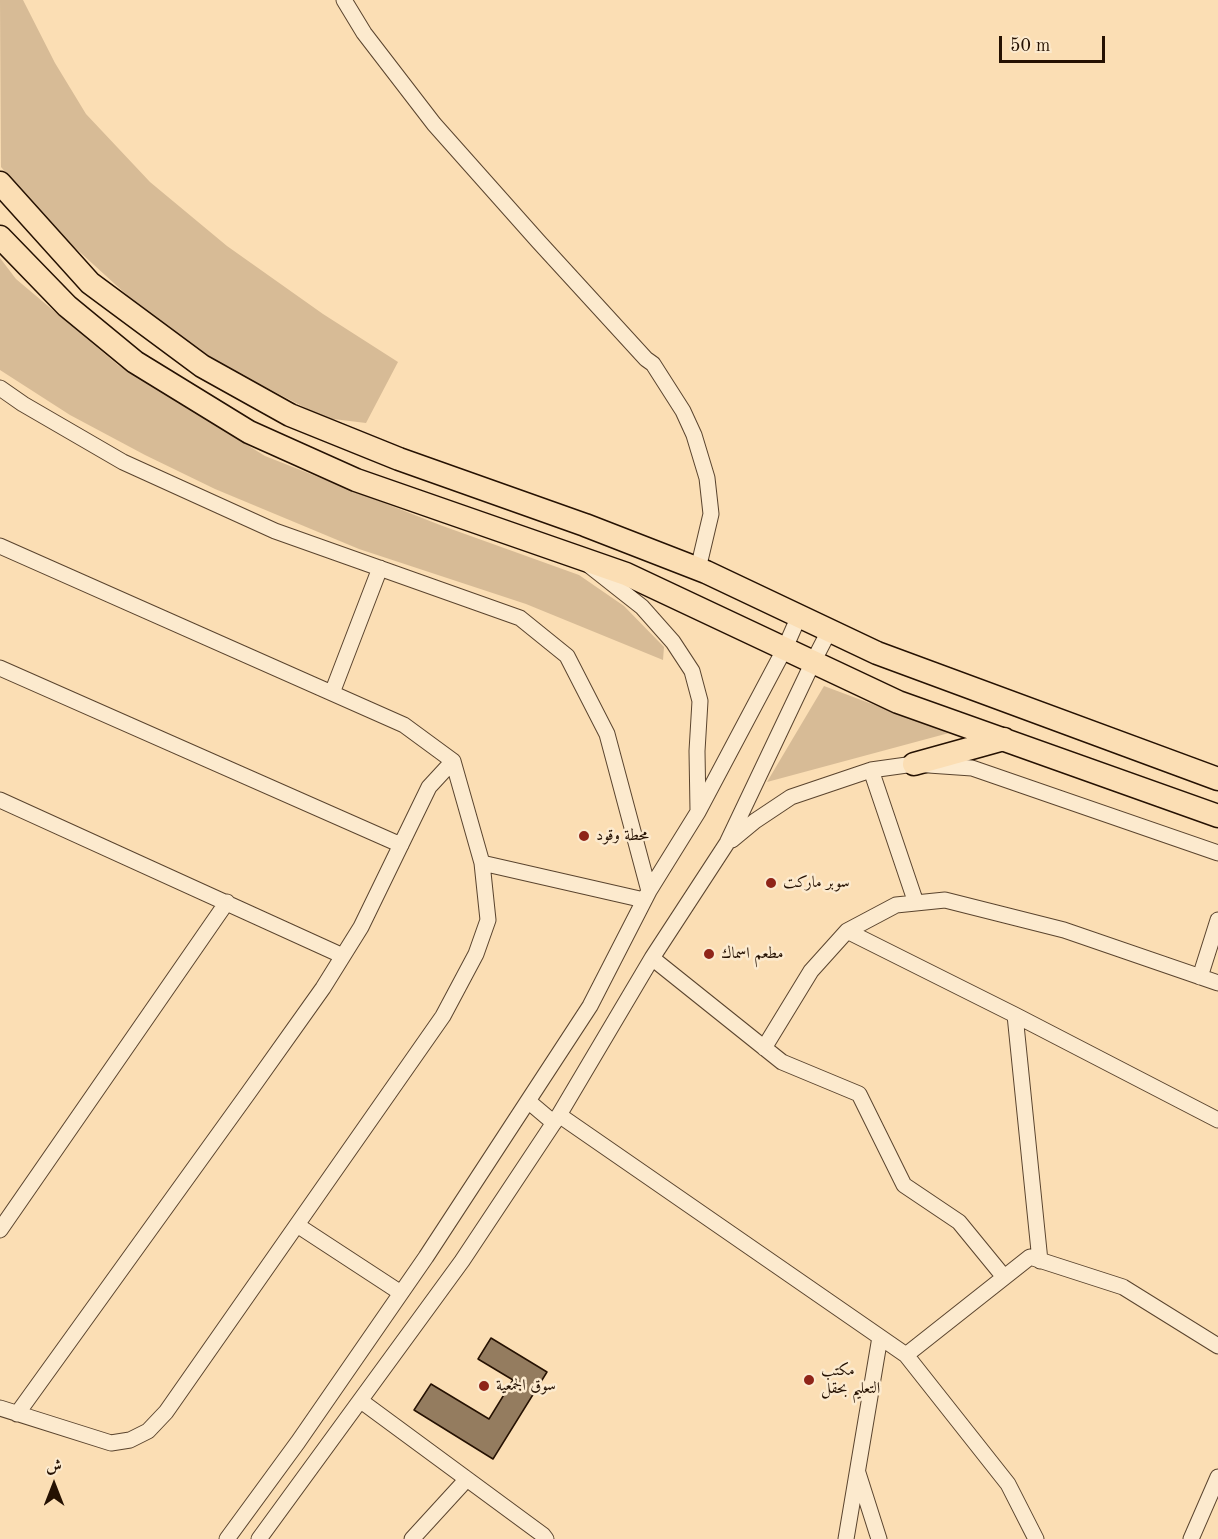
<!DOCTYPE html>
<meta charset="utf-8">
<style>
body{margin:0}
#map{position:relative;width:1218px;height:1539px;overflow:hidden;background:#fbdeb4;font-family:"Old Standard TT",Amiri,serif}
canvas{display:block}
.north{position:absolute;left:24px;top:1455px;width:60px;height:60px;-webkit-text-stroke:4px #fceace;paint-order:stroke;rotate:0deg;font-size:16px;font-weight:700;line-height:24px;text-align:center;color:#251102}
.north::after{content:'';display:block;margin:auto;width:21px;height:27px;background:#251102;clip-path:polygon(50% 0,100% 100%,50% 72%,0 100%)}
.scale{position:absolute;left:999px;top:36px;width:106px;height:27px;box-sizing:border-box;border:3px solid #251102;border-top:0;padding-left:8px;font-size:18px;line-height:21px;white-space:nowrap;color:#251102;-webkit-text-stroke:4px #fceace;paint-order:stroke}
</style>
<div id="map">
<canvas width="1218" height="1539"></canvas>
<div class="north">ش</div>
<div class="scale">50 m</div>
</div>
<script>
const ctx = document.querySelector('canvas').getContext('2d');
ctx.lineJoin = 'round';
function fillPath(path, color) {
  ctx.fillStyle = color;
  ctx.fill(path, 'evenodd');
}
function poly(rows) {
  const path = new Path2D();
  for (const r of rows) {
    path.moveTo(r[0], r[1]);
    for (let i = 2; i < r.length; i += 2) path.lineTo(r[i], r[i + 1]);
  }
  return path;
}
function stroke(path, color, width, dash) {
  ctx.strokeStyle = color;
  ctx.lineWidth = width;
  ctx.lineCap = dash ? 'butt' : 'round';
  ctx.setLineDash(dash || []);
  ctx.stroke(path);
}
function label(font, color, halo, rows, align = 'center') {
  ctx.font = font + ' "Old Standard TT",Amiri,serif';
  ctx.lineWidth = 5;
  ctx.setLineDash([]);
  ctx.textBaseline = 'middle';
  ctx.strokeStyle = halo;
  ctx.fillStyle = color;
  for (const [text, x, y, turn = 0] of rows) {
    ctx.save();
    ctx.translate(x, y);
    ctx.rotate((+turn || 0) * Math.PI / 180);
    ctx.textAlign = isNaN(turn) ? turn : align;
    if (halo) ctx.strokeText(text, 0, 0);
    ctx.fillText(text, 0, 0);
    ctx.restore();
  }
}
const green = poly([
 [0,0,23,0,55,63,86,114,150,182,227,246,323,314,398,362,366,423,325,418,213,360,128,296,60,234,1,167],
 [0,258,16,279,118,365,265,456,440,525,579,575,624,606,664,647,663,660,526,604,359,549,215,489,145,455,70,415,0,370],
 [824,686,949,733,767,782]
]);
const building = poly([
 [491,1338,547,1372,493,1459,414,1410,431,1384,489,1419,513,1380,478,1359,491,1338]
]);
const minor = poly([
 [344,0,364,33,434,124,538,241,646,359,653,364,683,411,694,435,707,478,711,514,698,569],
 [0,388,23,404,123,462,275,531,520,618,567,656,607,734,649,891],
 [0,546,404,725,453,761,482,863,488,920,476,954,443,1016,166,1412,148,1431,130,1440,111,1443,0,1408],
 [590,566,642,607,673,642,692,671,700,701,697,751,698,810],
 [0,668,401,845],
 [332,693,380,568],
 [871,770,916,903],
 [0,800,343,956],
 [732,840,755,821,791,797,871,770,914,764,972,768,1218,853],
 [482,863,644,900],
 [847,931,1015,1015,1218,1120],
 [652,958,782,1062,859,1094,904,1185,959,1222,1004,1277],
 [1200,977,1218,920],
 [1015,1015,1040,1261],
 [764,1048,811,971,847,931,896,905,945,900,1064,930,1218,983],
 [528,1101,554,1123],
 [559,1115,906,1355,1008,1484,1036,1539],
 [297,1225,401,1293],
 [0,1230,227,902],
 [906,1355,1030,1257,1123,1287,1218,1346],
 [361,1401,543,1535,546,1539],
 [17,1414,249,1092,323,988,361,927,429,787,453,761],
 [858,1473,879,1539],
 [227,1539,298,1442,426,1257,590,1006,649,891,698,812,785,648,799,616],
 [259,1539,462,1261,559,1115,652,958,727,843,813,662,829,631],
 [412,1539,466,1480],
 [846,1539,880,1337],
 [1191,1539,1218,1477]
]);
const highway = poly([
 [0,183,90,283,202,366,290,415,399,459,585,525,706,572,877,653,1218,779],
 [0,237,67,306,135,362,249,432,356,480,626,574,898,702,1218,816],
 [914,764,1004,739]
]);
const markers = [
 [584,836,6,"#8f2418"],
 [771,883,6,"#8f2418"],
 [709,954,6,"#8f2418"],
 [809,1380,6,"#8f2418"],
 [484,1386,6,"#8f2418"]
];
const poiNames = [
 ["محطة وقود",596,836],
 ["سوبر ماركت",783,883],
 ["مطعم اسماك",721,954],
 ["مكتب",821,1371],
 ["التعليم بحقل",821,1389],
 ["سوق الجمعية",496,1386]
];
fillPath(green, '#d7bb96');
fillPath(building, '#947c5f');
stroke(building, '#251102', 1.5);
stroke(minor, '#5a442e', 17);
stroke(highway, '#251102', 25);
stroke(minor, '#fceace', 15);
stroke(highway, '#fbdeb4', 22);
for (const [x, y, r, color] of markers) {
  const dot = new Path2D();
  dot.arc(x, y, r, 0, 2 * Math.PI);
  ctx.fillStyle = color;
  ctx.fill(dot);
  stroke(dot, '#fceace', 2);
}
label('16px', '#251102', '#fceace', poiNames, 'left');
</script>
